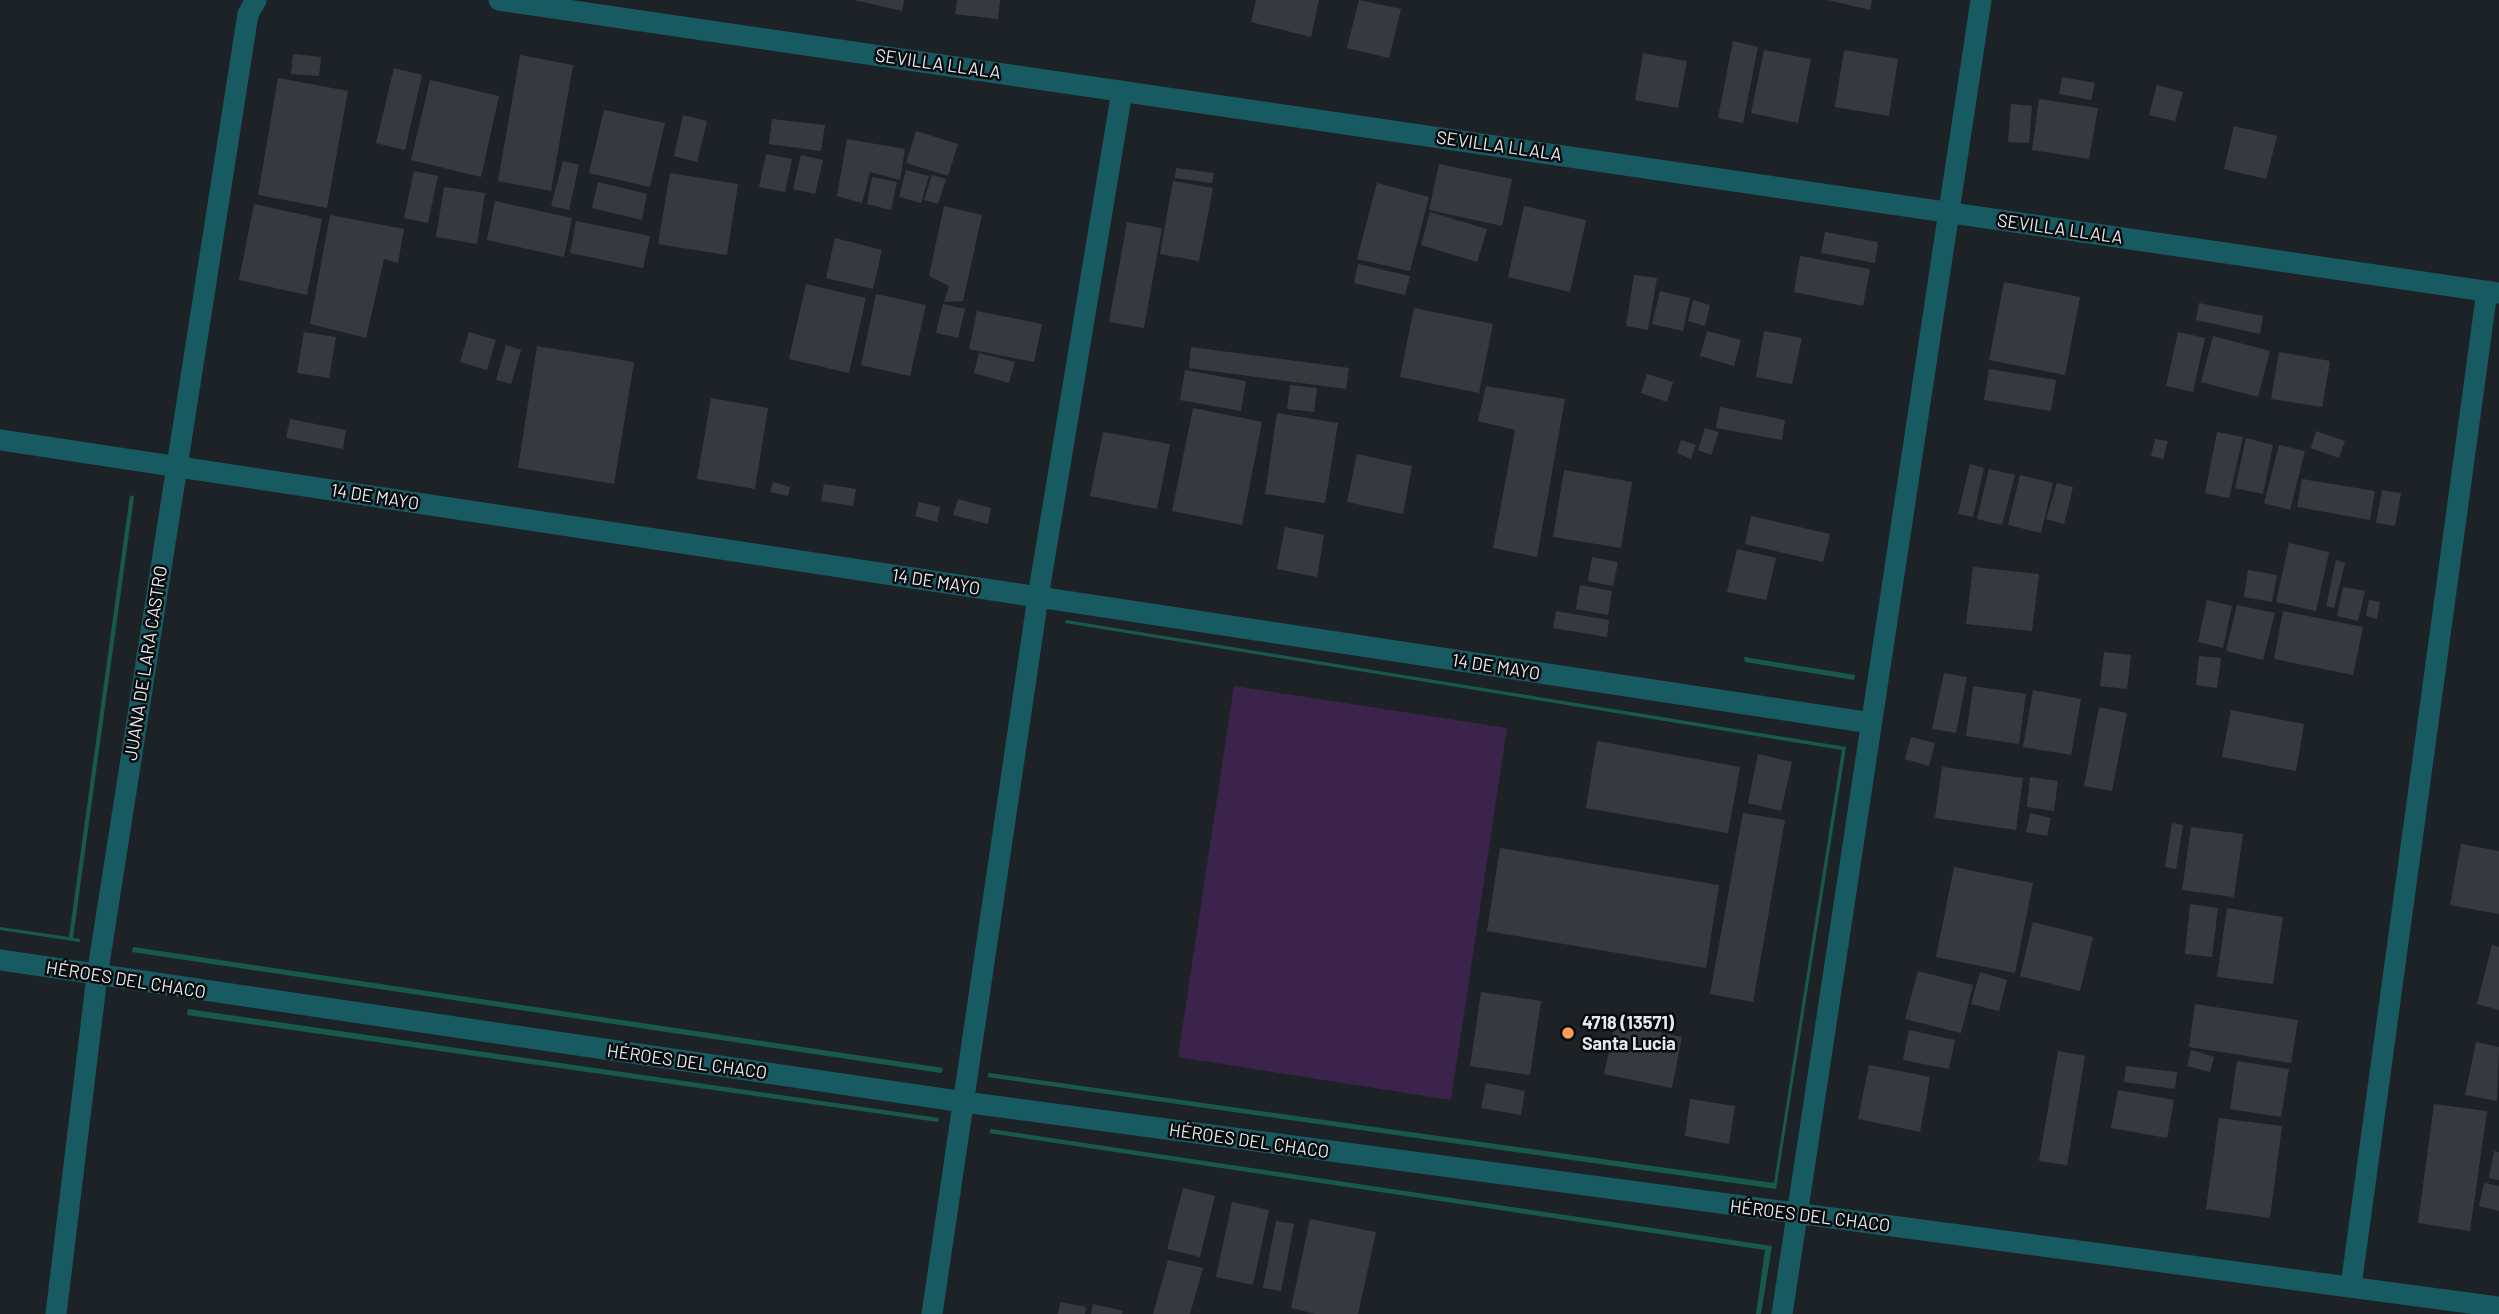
<!DOCTYPE html>
<meta charset="utf-8">
<style>
body{margin:0}
canvas{display:block;background:#1d2226}
</style>
<canvas width="2499" height="1314"></canvas>
<script>
const ctx = document.querySelector('canvas').getContext('2d');
ctx.lineJoin = 'round';
function fillPath(path, color) {
  ctx.fillStyle = color;
  ctx.fill(path, 'evenodd');
}
function poly(rows) {
  const path = new Path2D();
  for (const r of rows) {
    path.moveTo(r[0], r[1]);
    for (let i = 2; i < r.length; i += 2) path.lineTo(r[i], r[i + 1]);
  }
  return path;
}
function stroke(path, color, width, dash) {
  ctx.strokeStyle = color;
  ctx.lineWidth = width;
  ctx.lineCap = dash ? 'butt' : 'round';
  ctx.setLineDash(dash || []);
  ctx.stroke(path);
}
function label(font, color, halo, rows, align = 'center') {
  ctx.font = font + ' Barlow,sans-serif';
  ctx.lineWidth = 5;
  ctx.setLineDash([]);
  ctx.textBaseline = 'middle';
  ctx.strokeStyle = halo;
  ctx.fillStyle = color;
  for (const [text, x, y, turn = 0] of rows) {
    ctx.save();
    ctx.translate(x, y);
    ctx.rotate((+turn || 0) * Math.PI / 180);
    ctx.textAlign = isNaN(turn) ? turn : align;
    if (halo) ctx.strokeText(text, 0, 0);
    ctx.fillText(text, 0, 0);
    ctx.restore();
  }
}
const green = poly([
 [1234,686,1507,728,1451,1100,1178,1057]
]);
const water = poly([
 [130,495,134,497,73,938,80,939,80,942,0,930,0,927,69,937],
 [1066,620,1846,747,1776,1189,987,1077,989,1073,1774,1183,1842,750,1065,623],
 [1744,657,1855,675,1854,680,1745,662],
 [133,947,943,1068,941,1073,132,952],
 [188,1009,939,1118,938,1122,187,1015],
 [991,1129,1772,1246,1761,1314,1756,1314,1765,1250,989,1133]
]);
const building = poly([
 [854,0,904,0,902,11],
 [957,0,1000,0,998,19,955,14],
 [1256,0,1319,0,1311,37,1251,22],
 [1359,0,1401,9,1389,58,1347,48],
 [1828,0,1872,0,1870,10],
 [1733,41,1758,47,1743,123,1718,118],
 [1764,50,1811,59,1798,123,1751,113],
 [1844,50,1898,59,1889,116,1835,107],
 [1643,53,1687,61,1678,108,1635,100],
 [293,54,321,57,319,76,291,74],
 [520,55,573,65,551,191,498,181],
 [394,68,422,75,405,150,376,143],
 [2062,77,2095,83,2091,100,2059,94],
 [278,78,348,91,327,208,258,195],
 [430,80,499,96,481,177,411,160],
 [2157,85,2183,92,2175,121,2149,115],
 [2039,99,2098,108,2089,159,2032,150],
 [2011,104,2032,106,2029,143,2008,142],
 [604,110,665,123,650,187,589,173],
 [683,115,707,121,697,162,674,156],
 [772,119,825,125,821,151,769,144],
 [2234,126,2277,136,2266,179,2224,169],
 [916,131,958,144,948,176,906,163],
 [847,139,905,149,900,180,870,172,862,203,837,196],
 [766,154,792,159,785,192,759,187],
 [801,155,823,160,815,194,793,189],
 [563,161,579,165,569,210,551,206],
 [1439,164,1512,179,1502,226,1429,210],
 [1176,168,1214,173,1212,183,1175,178],
 [906,170,929,176,921,203,899,197],
 [414,171,438,176,428,223,404,218],
 [670,173,738,184,727,255,658,244],
 [932,175,946,179,938,204,924,200],
 [872,177,897,182,891,210,867,204],
 [1173,181,1213,188,1199,261,1160,254],
 [598,182,647,194,642,220,592,208],
 [1377,183,1429,197,1410,271,1357,259],
 [444,187,485,193,477,244,436,237],
 [495,201,572,218,564,257,487,240],
 [254,204,322,219,307,295,239,280],
 [944,206,982,215,963,301,944,302,949,286,929,276],
 [1524,206,1586,220,1570,292,1508,277],
 [1430,212,1487,229,1477,262,1421,245],
 [330,215,404,229,398,263,384,259,366,338,310,324],
 [576,221,650,236,643,268,570,253],
 [1127,222,1162,228,1144,328,1109,322],
 [1825,232,1878,242,1875,263,1821,253],
 [835,238,882,250,873,289,826,278],
 [1800,256,1870,269,1863,306,1794,292],
 [1358,264,1410,276,1405,295,1354,283],
 [1634,275,1657,278,1648,330,1626,326],
 [2004,282,2080,297,2065,375,1989,360],
 [806,284,866,298,849,373,789,359],
 [1660,291,1690,298,1683,331,1652,324],
 [876,294,926,305,910,376,861,365],
 [1693,300,1710,305,1705,326,1688,321],
 [2199,303,2263,316,2260,334,2196,320],
 [943,304,965,309,958,338,936,333],
 [1414,308,1493,324,1479,393,1400,377],
 [977,311,1042,324,1034,362,969,349],
 [1707,331,1741,340,1734,366,1700,356],
 [1764,331,1802,338,1792,384,1756,377],
 [304,332,336,337,329,378,297,373],
 [469,332,496,340,487,370,460,362],
 [2178,332,2205,338,2193,392,2166,386],
 [2213,336,2270,351,2258,397,2201,382],
 [506,345,521,350,511,384,496,380],
 [537,346,634,362,614,484,518,468],
 [1191,347,1349,368,1346,389,1189,368],
 [2279,352,2330,361,2322,407,2271,399],
 [979,353,1015,362,1009,383,974,373],
 [1989,369,2056,380,2051,411,1984,400],
 [1185,370,1246,381,1241,411,1180,400],
 [1647,374,1673,382,1667,402,1641,393],
 [1290,385,1317,388,1314,412,1287,409],
 [1486,386,1565,399,1537,557,1493,548,1515,430,1478,421],
 [711,398,768,408,755,489,697,479],
 [1720,407,1785,420,1782,440,1716,428],
 [1193,408,1262,422,1242,525,1172,511],
 [1277,413,1338,423,1325,503,1265,494],
 [290,419,346,430,343,449,286,438],
 [1705,428,1719,432,1711,455,1698,450],
 [2316,431,2345,441,2339,458,2311,448],
 [1103,432,1170,444,1157,509,1090,496],
 [2217,432,2243,437,2229,498,2205,493],
 [2246,438,2273,445,2263,494,2235,488],
 [2155,439,2168,441,2163,459,2151,456],
 [1681,440,1696,445,1691,459,1677,453],
 [2279,445,2305,451,2290,510,2264,503],
 [1357,454,1412,466,1403,514,1347,502],
 [1970,464,1984,468,1973,517,1958,514],
 [1989,469,2015,475,2002,525,1977,519],
 [1564,470,1632,482,1621,548,1553,537],
 [2020,475,2053,483,2041,533,2008,525],
 [2302,479,2375,491,2370,520,2297,507],
 [773,482,790,487,788,496,770,492],
 [2057,483,2073,487,2064,524,2046,519],
 [824,484,856,489,853,506,821,501],
 [2382,490,2401,493,2395,526,2376,523],
 [958,499,991,508,988,524,953,515],
 [919,502,940,507,937,522,915,516],
 [1751,516,1830,534,1823,562,1745,544],
 [1285,527,1324,535,1317,577,1277,569],
 [2289,543,2329,552,2316,611,2276,602],
 [1737,549,1776,558,1766,600,1727,592],
 [1592,557,1618,562,1613,586,1588,581],
 [2336,560,2345,563,2334,608,2326,606],
 [1973,567,2039,574,2032,631,1966,624],
 [2248,570,2277,575,2272,602,2244,597],
 [1580,585,1612,591,1608,615,1576,609],
 [2343,587,2365,591,2358,621,2337,616],
 [2207,600,2232,606,2223,648,2198,642],
 [2369,600,2380,602,2377,619,2366,616],
 [2237,605,2275,613,2263,660,2226,651],
 [1556,611,1609,620,1607,637,1553,628],
 [2283,611,2363,627,2353,675,2274,659],
 [2104,652,2131,655,2127,689,2100,686],
 [2199,656,2221,658,2217,688,2196,685],
 [1944,673,1967,677,1956,733,1932,729],
 [1973,686,2026,694,2019,744,1966,736],
 [2033,690,2081,699,2071,755,2023,747],
 [2099,707,2127,713,2112,791,2084,786],
 [2231,710,2304,724,2296,771,2222,757],
 [1911,737,1935,743,1929,766,1905,759],
 [1597,741,1740,767,1728,833,1586,808],
 [1758,754,1792,762,1781,811,1748,803],
 [1942,767,2023,778,2016,830,1935,818],
 [2030,777,2058,781,2054,811,2027,807],
 [1743,813,1785,820,1753,1002,1710,994],
 [2030,813,2051,818,2047,836,2026,832],
 [2172,823,2183,825,2176,869,2165,867],
 [2191,827,2243,834,2234,897,2182,890],
 [2461,844,2499,851,2499,914,2450,905],
 [1500,848,1719,885,1706,968,1487,931],
 [1954,867,2033,883,2015,973,1936,957],
 [2190,904,2218,908,2212,957,2185,954],
 [2227,908,2283,917,2273,984,2217,977],
 [2033,922,2093,937,2080,991,2020,976],
 [2492,945,2499,947,2499,1010,2477,1004],
 [1918,971,1973,985,1961,1033,1905,1019],
 [1980,972,2007,980,1999,1011,1971,1004],
 [1481,992,1541,1001,1530,1075,1470,1066],
 [2195,1004,2298,1020,2291,1063,2189,1047],
 [1615,1023,1682,1037,1672,1088,1604,1074],
 [1909,1030,1955,1040,1949,1069,1903,1060],
 [2476,1042,2499,1047,2497,1101,2465,1095],
 [2191,1050,2214,1057,2210,1072,2187,1066],
 [2058,1051,2085,1056,2067,1165,2039,1161],
 [2237,1061,2289,1069,2281,1117,2230,1109],
 [1869,1065,1930,1077,1920,1132,1858,1119],
 [2126,1066,2177,1072,2175,1089,2124,1082],
 [1486,1083,1525,1091,1521,1115,1481,1108],
 [2118,1090,2174,1100,2167,1138,2111,1128],
 [1690,1099,1735,1106,1729,1144,1685,1136],
 [2434,1104,2487,1111,2470,1231,2418,1223],
 [2219,1118,2282,1126,2270,1218,2206,1209],
 [2494,1151,2499,1152,2499,1180,2489,1178],
 [2484,1183,2499,1186,2499,1211,2479,1206],
 [1183,1188,1215,1196,1200,1257,1167,1249],
 [1232,1202,1269,1210,1253,1285,1216,1277],
 [1310,1219,1376,1232,1358,1314,1316,1314,1291,1308],
 [1276,1221,1294,1224,1281,1291,1263,1288],
 [1168,1260,1203,1268,1190,1314,1153,1314],
 [1060,1302,1086,1307,1085,1314,1058,1314],
 [1093,1304,1123,1311,1122,1314,1091,1314]
]);
const minor = poly([
 [499,0,2499,293],
 [0,440,1871,723],
 [0,960,964,1102,2499,1307],
 [2351,1286,2487,291],
 [56,1314,97,976,248,14,256,0],
 [932,1314,1038,597,1122,91],
 [1782,1314,1981,0]
]);
const markers = [
 [1568,1033,7,"#fd9c56"]
];
const streetNames = [
 ["SEVILLA LLALA",938,64,8],
 ["SEVILLA LLALA",1499,146,8],
 ["SEVILLA LLALA",2060,229,8],
 ["14 DE MAYO",375,497,9],
 ["14 DE MAYO",936,582,9],
 ["JUANA DE LARA CASTRO",146,663,-81],
 ["14 DE MAYO",1496,667,9],
 ["HÉROES DEL CHACO",126,980,9],
 ["HÉROES DEL CHACO",687,1062,8],
 ["HÉROES DEL CHACO",1249,1141,8],
 ["HÉROES DEL CHACO",1810,1216,7]
];
const poiNames = [
 ["4718 (13571)",1582,1023],
 ["Santa Lucia",1582,1044]
];
fillPath(green, '#3c234c');
fillPath(water, '#185a49');
fillPath(building, '#37393e');
stroke(minor, '#185a62', 21);
for (const [x, y, r, color] of markers) {
  const dot = new Path2D();
  dot.arc(x, y, r, 0, 2 * Math.PI);
  ctx.fillStyle = color;
  ctx.fill(dot);
  stroke(dot, '#090b0d', 2.5);
}
label('18px', '#e6e9ec', '#090b0d', streetNames);
label('bold 18px', '#e6e9ec', '#090b0d', poiNames, 'left');
</script>
